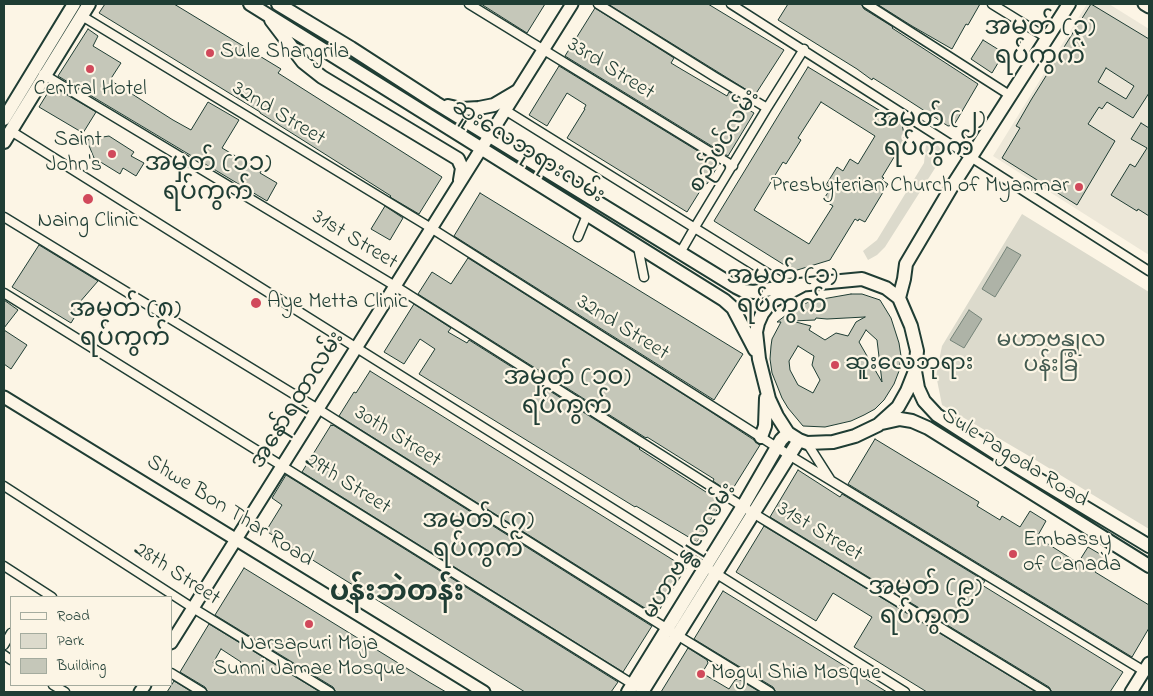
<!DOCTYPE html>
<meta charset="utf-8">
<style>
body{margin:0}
#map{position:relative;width:1153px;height:696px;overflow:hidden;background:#fcf5e5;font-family:"Indie Flower",sans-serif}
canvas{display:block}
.frame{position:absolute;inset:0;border:5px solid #1f3d34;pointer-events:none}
.legend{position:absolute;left:10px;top:596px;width:162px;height:90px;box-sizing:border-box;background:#fcf5e5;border:1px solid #a4ab9e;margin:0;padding:6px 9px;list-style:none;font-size:15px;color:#1f3d34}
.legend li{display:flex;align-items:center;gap:10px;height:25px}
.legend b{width:25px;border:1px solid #a4ab9e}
</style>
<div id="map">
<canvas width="1153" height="696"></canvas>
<div class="frame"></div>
<ul class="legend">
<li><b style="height:6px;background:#fcf5e5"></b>Road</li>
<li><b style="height:14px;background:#dcdacc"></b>Park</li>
<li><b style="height:14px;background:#c5c7b9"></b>Building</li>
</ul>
</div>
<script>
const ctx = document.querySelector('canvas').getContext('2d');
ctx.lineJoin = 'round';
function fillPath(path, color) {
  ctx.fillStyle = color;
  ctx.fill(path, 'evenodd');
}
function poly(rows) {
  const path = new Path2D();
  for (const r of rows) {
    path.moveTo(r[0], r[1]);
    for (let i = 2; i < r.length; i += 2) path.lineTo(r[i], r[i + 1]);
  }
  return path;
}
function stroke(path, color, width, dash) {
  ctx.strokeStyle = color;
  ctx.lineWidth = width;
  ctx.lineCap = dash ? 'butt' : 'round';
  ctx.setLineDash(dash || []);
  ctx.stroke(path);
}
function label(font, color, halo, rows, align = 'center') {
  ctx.font = font + ' "Indie Flower","Noto Sans Myanmar",sans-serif';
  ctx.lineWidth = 4.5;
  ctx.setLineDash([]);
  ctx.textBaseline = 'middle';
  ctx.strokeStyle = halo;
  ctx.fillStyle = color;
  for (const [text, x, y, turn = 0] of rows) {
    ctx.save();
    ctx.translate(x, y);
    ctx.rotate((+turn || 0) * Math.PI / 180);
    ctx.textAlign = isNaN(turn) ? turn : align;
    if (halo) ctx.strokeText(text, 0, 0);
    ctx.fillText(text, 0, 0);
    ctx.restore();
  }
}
const built = poly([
 [1087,4,1109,4,1149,29,1149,255,993,156]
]);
const green = poly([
 [935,141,944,154,885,247,877,255,868,260,863,251,877,240,924,163,926,144],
 [1022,214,1149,292,1149,529,1029,456,942,405,936,375,942,346]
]);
const water = poly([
 [1007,247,1021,255,995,297,982,289,1007,247],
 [969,310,982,319,964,348,950,340,969,310]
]);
const building = poly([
 [105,4,174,4,281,69,278,73,442,177,419,214,390,197,391,196,260,113,260,112,99,13,105,4],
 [481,4,545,4,527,33,481,4],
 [608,4,708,4,784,50,755,95,608,4],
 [788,4,861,4,864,9,893,27,892,28,978,84,954,125,948,126,900,95,873,78,872,80,857,69,778,20,788,4],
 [877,4,980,4,968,25,966,24,952,49,912,26,877,4],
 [1091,4,1149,39,1149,93,1133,118,1107,102,1102,109,1099,107,1088,124,1115,141,1077,205,1002,158,1020,128,1016,126,1031,100,1091,4],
 [1106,68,1134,86,1126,99,1098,82,1106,68],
 [595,8,674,58,671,63,681,69,727,96,729,92,749,104,746,108,754,113,728,156,565,56,595,8],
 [88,29,98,36,93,46,121,63,110,80,173,120,191,130,208,102,239,120,222,148,261,171,260,173,277,183,267,201,58,76,88,29],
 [983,40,1004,53,992,73,971,59,983,40],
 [559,66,719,164,707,184,705,183,687,212,567,138,585,109,584,109,586,105,567,93,547,126,529,115,559,66],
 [808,67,902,124,905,139,882,177,884,178,882,180,888,184,865,222,859,219,858,221,855,219,830,260,794,271,714,221,808,67],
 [821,102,875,136,858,164,850,159,843,171,837,167,826,185,831,188,823,200,833,206,809,244,754,210,783,162,786,164,801,140,798,138,821,102],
 [52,86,96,112,83,133,39,107,52,86],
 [1141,123,1149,128,1149,216,1138,209,1137,211,1111,195,1130,164,1135,167,1147,148,1131,139,1141,123],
 [91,135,97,138,109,136,134,152,131,156,144,163,136,176,123,168,120,174,94,158,90,148,87,142,91,135],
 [480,193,743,354,714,400,454,236,480,193],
 [385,206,403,218,390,240,371,229,385,206],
 [39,245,98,281,79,303,82,305,71,323,12,287,39,245],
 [468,258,708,410,754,440,758,444,760,445,732,490,730,489,728,491,713,481,714,479,647,437,646,438,418,294,432,272,451,284,468,258],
 [851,294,862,294,880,300,891,318,899,343,901,356,899,371,894,384,884,400,875,409,864,415,851,421,825,427,803,426,788,408,782,398,772,373,770,359,771,346,772,339,781,322,777,322,795,308,811,301,851,294],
 [865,317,856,322,848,336,836,333,825,340,809,330,811,326,792,321,815,320,816,318,827,319,865,317],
 [866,330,877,340,882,382,859,342,866,330],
 [798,346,814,356,812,365,820,380,813,393,798,385,790,370,789,361,798,346],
 [4,300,18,310,4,328,4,300],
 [414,304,451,328,448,332,467,343,469,340,640,448,639,449,706,492,707,490,723,500,697,542,636,506,635,507,419,374,435,349,420,339,404,364,384,352,414,304],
 [4,330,27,345,11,369,4,364,4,330],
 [370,371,686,568,656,615,339,416,354,392,356,393,370,371],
 [331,425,332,426,333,425,650,625,652,626,623,672,302,472,331,425],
 [875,439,979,502,977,506,1000,520,1002,516,1020,527,1030,511,1046,521,1037,537,1078,563,1088,547,1105,557,1095,572,1149,605,1149,628,1132,657,848,484,875,439],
 [798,470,840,497,842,494,985,581,982,585,1123,672,1110,692,1052,692,1049,687,770,517,798,470],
 [286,475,618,682,611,692,525,692,266,531,282,505,272,498,286,475],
 [764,526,1036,692,927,692,854,647,872,617,833,593,816,621,736,572,764,526],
 [244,568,429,682,446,692,336,692,333,687,215,615,244,568],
 [723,591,762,615,887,692,776,692,773,687,694,639,723,591],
 [209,624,320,692,208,692,205,687,180,672,209,624],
 [221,649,241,662,232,675,213,663,221,649],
 [688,648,707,660,708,663,702,673,729,689,735,680,738,679,760,692,661,692,688,648],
 [174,681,192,692,167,692,174,681]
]);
const minor = poly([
 [469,4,733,166],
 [598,4,715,77,767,108],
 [731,4,1149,271],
 [867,4,1011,96],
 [992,4,1047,38],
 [82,16,431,228,789,455,1144,671],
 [43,74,395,286,753,513,1046,692],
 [505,110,788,286],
 [11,131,905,692],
 [4,217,318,409,677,635,770,692],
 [578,237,587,215],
 [638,247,644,277],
 [680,253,695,227,767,108,804,49],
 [4,293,634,685],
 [807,443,830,479],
 [4,486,193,608,330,692],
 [4,566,52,597],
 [4,645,11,633],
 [4,655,11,660],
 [171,673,202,692],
 [53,685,65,692]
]);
const secondary = poly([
 [1144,4,1149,7],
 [4,397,484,692],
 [171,643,572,4],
 [140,692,145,685],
 [1131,692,1149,663]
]);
const primary = poly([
 [250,4,724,300,733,308,755,350],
 [278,4,351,48,436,103,736,287,744,291,754,292,788,286,862,279,886,288,899,298,911,326,917,351,915,371,907,391,898,407,878,425,855,436,833,442,807,443,799,440,788,433,777,416,769,399,759,359,756,332,758,323,762,314,771,302,803,285],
 [271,20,303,62,322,77,458,159,462,168,460,180],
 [448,106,461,109,479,108,494,105,516,92],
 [4,119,74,4],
 [4,142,89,4],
 [899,298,904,279,906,264,951,188,1069,4],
 [915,371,918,388,924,401,937,415,1013,464,1149,546],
 [882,423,900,419,912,421,928,428,1149,566],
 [761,437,765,426,766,398],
 [628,692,743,506,781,440,788,433],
 [642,692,799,440]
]);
const markers = [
 [210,53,5,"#d1495b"],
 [90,69,5,"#d1495b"],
 [112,154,5,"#d1495b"],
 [1079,187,5,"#d1495b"],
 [88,199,6,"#d1495b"],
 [256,303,6,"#d1495b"],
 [835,365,5,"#d1495b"],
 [1013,554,5,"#d1495b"],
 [309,624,5,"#d1495b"],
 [701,674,5,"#d1495b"]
];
const poiNames = [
 ["Sule Shangrila",220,53],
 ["Central Hotel",90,90,"center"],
 ["Saint",102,141,"right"],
 ["John's",102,166,"right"],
 ["Presbyterian Church of Myanmar",1069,187,"right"],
 ["Naing Clinic",88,222,"center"],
 ["Aye Metta Clinic",267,303],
 ["ဆူးလေဘုရား",845,365],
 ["Embassy",1023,541],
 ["of Canada",1023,566],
 ["Narsapuri Moja",309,645,"center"],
 ["Sunni Jamae Mosque",309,670,"center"],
 ["Mogul Shia Mosque",711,674]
];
const streetNames = [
 ["33rd Street",610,70,32],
 ["32nd Street",278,115,31],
 ["စည်ပင်လမ်း",726,142,-59],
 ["ဆူးလေဘုရားလမ်း",527,153,32],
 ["31st Street",354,241,31],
 ["32nd Street",622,329,32],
 ["အနော်ရထာလမ်း",299,401,-58],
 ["30th Street",397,438,32],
 ["Sule Pagoda Road",1014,459,32],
 ["29th Street",347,485,32],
 ["Shwe Bon Thar Road",229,512,32],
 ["31st Street",819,533,31],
 ["မဟာဗန္ဓုလလမ်း",691,552,-58],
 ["28th Street",176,575,33]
];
const parkNames = [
 ["မဟာဗန္ဓုလ",1051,342],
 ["ပန်းခြံ",1051,367]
];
const quarterNames = [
 ["အမှတ် (၃)",1040,30],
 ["ရပ်ကွက်",1040,59],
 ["အမှတ် (၂)",929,122],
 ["ရပ်ကွက်",929,151],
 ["အမှတ် (၁၁)",208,166],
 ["ရပ်ကွက်",208,195],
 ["အမှတ် (၁)",782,279],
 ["ရပ်ကွက်",782,308],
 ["အမှတ် (၈)",125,312],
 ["ရပ်ကွက်",125,341],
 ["အမှတ် (၁၀)",567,380],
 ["ရပ်ကွက်",567,409],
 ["အမှတ် (၇)",478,523],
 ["ရပ်ကွက်",478,552],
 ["အမှတ် (၉)",925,590],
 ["ရပ်ကွက်",925,619]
];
const districtNames = [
 ["ပန်းဘဲတန်း",397,595]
];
fillPath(built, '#ece7d8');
fillPath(green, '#dcdacc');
fillPath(water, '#aeb3a7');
stroke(water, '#758479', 1);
fillPath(building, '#c5c7b9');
stroke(building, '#1f3d34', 1);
stroke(minor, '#1f3d34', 11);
stroke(secondary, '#1f3d34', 15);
stroke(primary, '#1f3d34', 16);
stroke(minor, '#fcf5e5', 8);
stroke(secondary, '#fcf5e5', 11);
stroke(primary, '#fcf5e5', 12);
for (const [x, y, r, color] of markers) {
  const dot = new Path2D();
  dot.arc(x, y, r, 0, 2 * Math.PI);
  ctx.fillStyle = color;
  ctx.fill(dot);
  stroke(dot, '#fcf5e5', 2);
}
label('22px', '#1f3d34', '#fcf5e5', poiNames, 'left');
label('22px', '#1f3d34', '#fcf5e5', streetNames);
label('22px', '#455c52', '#fcf5e5', parkNames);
label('25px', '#1f3d34', '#fcf5e5', quarterNames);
label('bold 28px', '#1f3d34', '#fcf5e5', districtNames);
</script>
